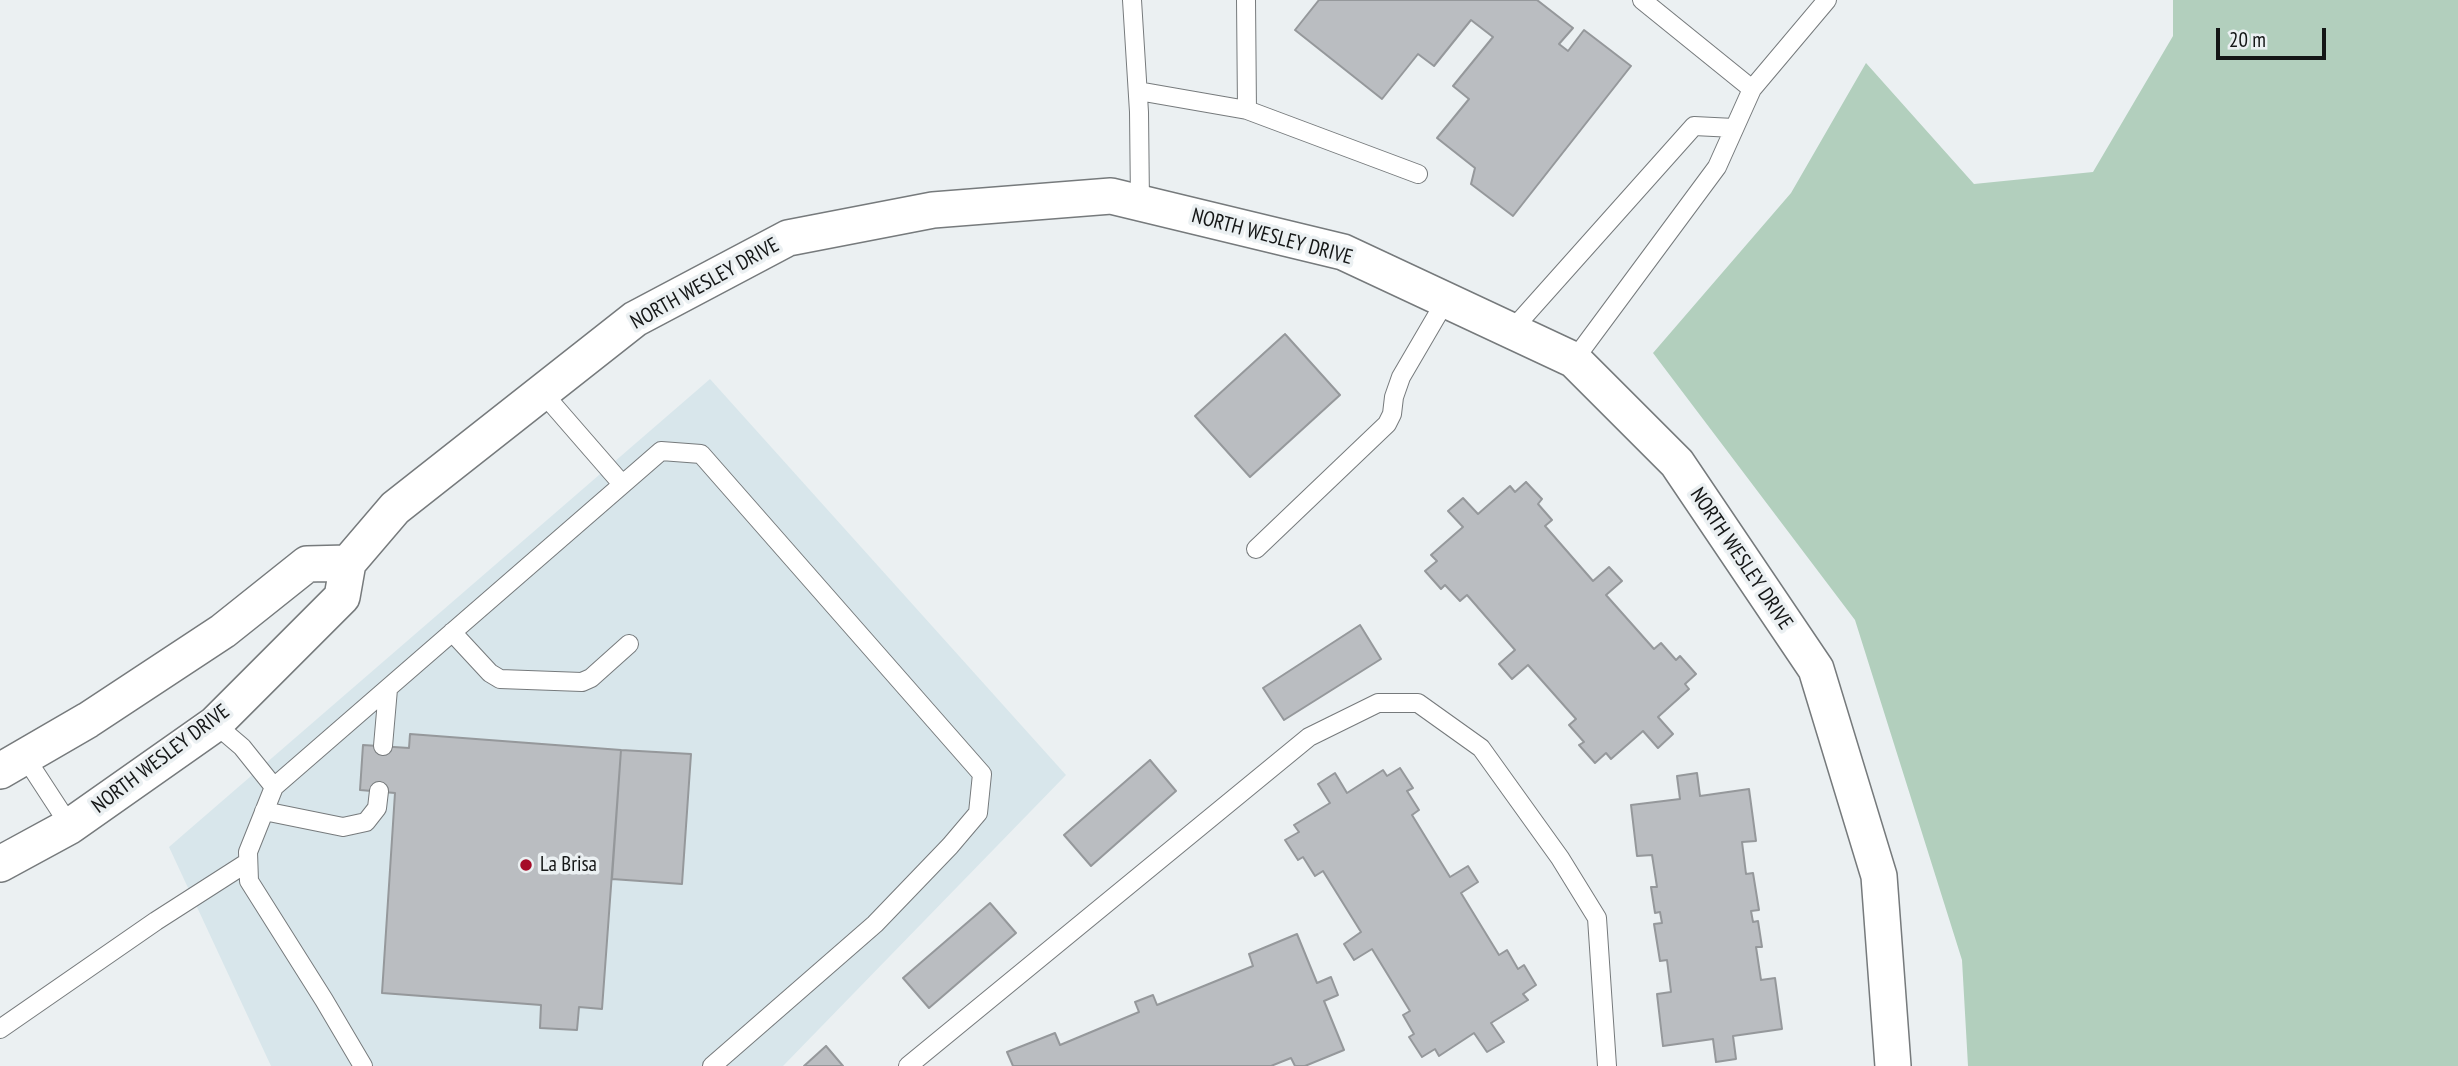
<!DOCTYPE html>
<style>
body{margin:0}
#map{position:relative;width:2458px;height:1066px;overflow:hidden;background:#ebf0f2;font-family:"PT Sans Narrow",sans-serif}
canvas{display:block}
.scale{position:absolute;left:2216px;top:28px;width:110px;height:32px;box-sizing:border-box;border:4px solid #141616;border-top:0;padding-left:9px;font-size:21px;line-height:24px;white-space:nowrap;color:#141616;-webkit-text-stroke:5px #ebf0f2;paint-order:stroke}
</style>
<div id="map">
<canvas width="2458" height="1066"></canvas>
<div class="scale">20 m</div>
</div>
<script>
const ctx = document.querySelector('canvas').getContext('2d');
ctx.lineJoin = 'round';
function fillPath(path, color) {
  ctx.fillStyle = color;
  ctx.fill(path, 'evenodd');
}
function poly(rows) {
  const path = new Path2D();
  for (const r of rows) {
    path.moveTo(r[0], r[1]);
    for (let i = 2; i < r.length; i += 2) path.lineTo(r[i], r[i + 1]);
  }
  return path;
}
function stroke(path, color, width, dash) {
  ctx.strokeStyle = color;
  ctx.lineWidth = width;
  ctx.lineCap = dash ? 'butt' : 'round';
  ctx.setLineDash(dash || []);
  ctx.stroke(path);
}
function label(font, color, halo, rows, align = 'center') {
  ctx.font = font + ' "PT Sans Narrow",sans-serif';
  ctx.lineWidth = 7;
  ctx.setLineDash([]);
  ctx.textBaseline = 'middle';
  ctx.strokeStyle = halo;
  ctx.fillStyle = color;
  for (const [text, x, y, turn = 0] of rows) {
    ctx.save();
    ctx.translate(x, y);
    ctx.rotate((+turn || 0) * Math.PI / 180);
    ctx.textAlign = isNaN(turn) ? turn : align;
    if (halo) ctx.strokeText(text, 0, 0);
    ctx.fillText(text, 0, 0);
    ctx.restore();
  }
}
const built = poly([
 [710,379,1066,775,783,1066,271,1066,169,847]
]);
const green = poly([
 [2173,0,2458,0,2458,1066,1968,1066,1962,960,1855,620,1653,353,1791,193,1866,63,1974,184,2093,172,2173,36]
]);
const building = poly([
 [1319,0,1537,0,1573,28,1559,44,1568,51,1584,30,1631,66,1513,216,1471,184,1475,168,1437,138,1469,99,1453,86,1493,37,1471,20,1434,66,1418,54,1382,99,1295,30,1319,0],
 [1285,334,1340,395,1250,477,1195,416,1285,334],
 [1526,482,1542,499,1538,504,1552,520,1545,526,1593,581,1609,567,1622,581,1606,595,1654,649,1661,643,1676,660,1680,656,1696,674,1685,684,1689,689,1658,717,1673,734,1658,748,1643,731,1611,759,1606,753,1595,763,1579,745,1584,742,1569,725,1576,719,1528,665,1512,679,1499,664,1515,650,1467,595,1460,601,1445,585,1441,589,1425,571,1437,561,1431,555,1463,527,1448,511,1463,498,1478,514,1510,486,1515,492,1526,482],
 [1360,625,1381,659,1284,720,1263,688,1360,625],
 [410,734,621,750,602,1009,579,1007,577,1030,540,1028,541,1005,382,993,395,793,360,790,363,745,409,748,410,734],
 [621,750,691,754,682,884,612,879,621,750],
 [1150,760,1176,791,1091,866,1064,835,1150,760],
 [1400,768,1413,788,1407,791,1419,810,1412,815,1450,877,1468,866,1478,882,1461,893,1499,955,1507,950,1518,969,1524,965,1536,985,1523,994,1528,1000,1491,1023,1504,1042,1487,1052,1474,1033,1439,1056,1435,1049,1422,1057,1409,1037,1414,1034,1403,1015,1410,1011,1372,949,1354,960,1344,944,1361,932,1323,871,1315,876,1303,857,1298,860,1285,840,1299,832,1294,825,1330,803,1318,784,1335,773,1347,793,1383,770,1387,776,1400,768],
 [1697,773,1700,796,1749,789,1756,841,1742,842,1746,874,1753,873,1759,910,1751,911,1753,922,1758,921,1762,947,1756,947,1761,980,1775,978,1782,1029,1733,1036,1736,1059,1716,1062,1713,1039,1663,1046,1657,994,1671,992,1667,960,1660,961,1654,924,1662,923,1660,912,1655,913,1651,887,1657,887,1652,855,1637,856,1631,805,1680,799,1677,776,1697,773],
 [990,903,1016,933,929,1008,903,978,990,903],
 [1297,934,1317,983,1331,977,1338,995,1324,1001,1344,1050,1305,1066,1295,1066,1291,1058,1271,1066,1013,1066,1007,1052,1055,1033,1060,1045,1139,1012,1135,1002,1153,995,1157,1005,1253,966,1249,954,1297,934],
 [826,1046,843,1066,804,1066,826,1046]
]);
const service = poly([
 [1132,0,1139,112,1140,203],
 [1246,0,1247,110,1418,174],
 [1642,0,1752,89],
 [1138,91,1247,110],
 [1511,331,1694,126,1734,128],
 [1574,360,1717,167,1752,89,1827,0],
 [542,392,622,484],
 [1256,549,1387,424,1392,414,1394,397,1401,377,1446,300],
 [452,632,490,673,500,679,582,682,591,678,629,644],
 [215,724,242,747,274,787,661,451,701,454,982,774,978,813,950,846,875,924,712,1066],
 [383,746,388,689],
 [25,757,70,826],
 [274,787,248,852,249,881,324,1000,363,1066],
 [264,811,343,827,366,822,377,808,379,791],
 [0,1029,156,921,248,862],
 [908,1066,1309,737,1378,703,1418,703,1481,748,1560,858,1597,918,1607,1066]
]);
const minor = poly([
 [0,771,88,720,223,631,307,564,348,563],
 [0,864,70,826,215,724,342,597,348,563,395,508,635,319,788,238,933,210,1111,196,1343,252,1574,360,1677,463,1816,669,1879,876,1893,1066]
]);
const markers = [
 [526,865,7,"#a50a27"]
];
const streetNames = [
 ["NORTH WESLEY DRIVE",1272,237,15],
 ["NORTH WESLEY DRIVE",705,284,-29],
 ["NORTH WESLEY DRIVE",1741,559,56],
 ["NORTH WESLEY DRIVE",161,759,-37]
];
const poiNames = [
 ["La Brisa",540,865]
];
fillPath(built, '#d8e6eb');
fillPath(green, '#b2cfbd');
fillPath(building, '#babdc1');
stroke(building, '#95989b', 2);
stroke(service, '#767a7c', 20);
stroke(minor, '#767a7c', 38);
stroke(service, '#fff', 18);
stroke(minor, '#fff', 35);
for (const [x, y, r, color] of markers) {
  const dot = new Path2D();
  dot.arc(x, y, r, 0, 2 * Math.PI);
  ctx.fillStyle = color;
  ctx.fill(dot);
  stroke(dot, '#ebf0f2', 2.5);
}
label('21px', '#141616', '#ebf0f2', streetNames);
label('21px', '#141616', '#ebf0f2', poiNames, 'left');
</script>
